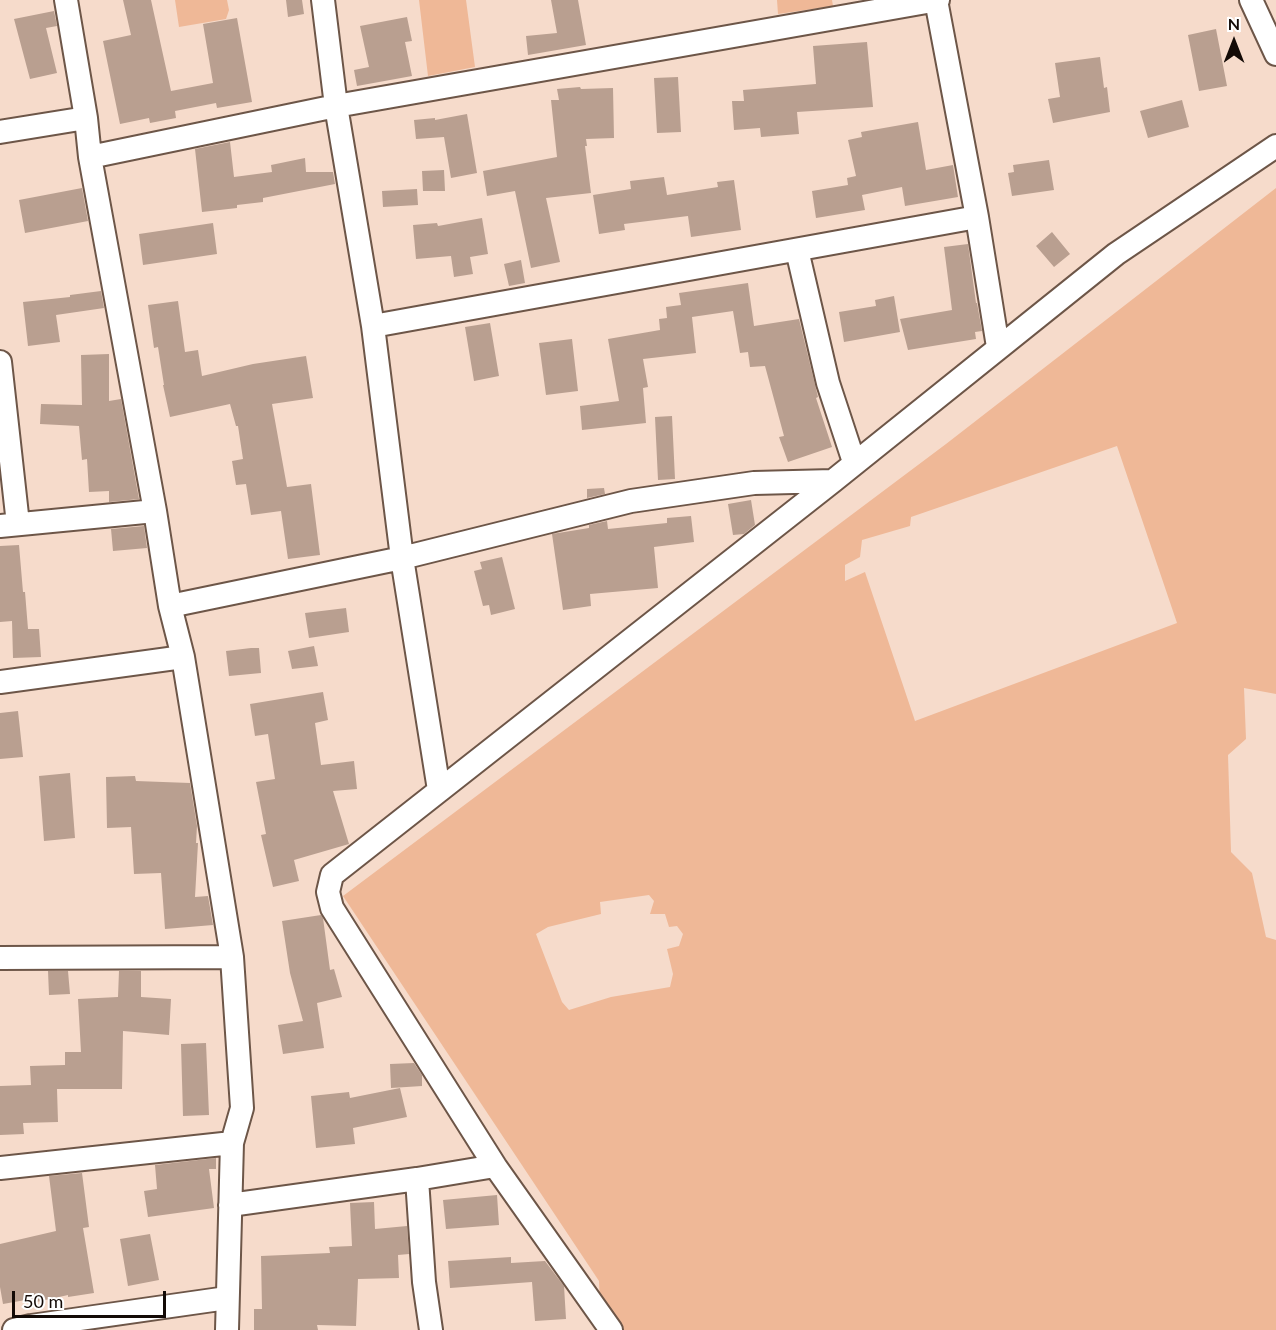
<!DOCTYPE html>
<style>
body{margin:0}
#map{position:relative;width:1276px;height:1330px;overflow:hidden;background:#f6dbcb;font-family:Lato,sans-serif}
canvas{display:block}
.north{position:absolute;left:1204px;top:12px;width:60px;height:60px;-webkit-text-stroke:4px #fff;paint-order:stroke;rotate:0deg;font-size:16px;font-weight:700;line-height:24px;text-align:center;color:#130a06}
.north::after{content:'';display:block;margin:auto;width:21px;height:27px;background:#130a06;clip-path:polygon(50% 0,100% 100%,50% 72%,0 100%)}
.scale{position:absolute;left:12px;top:1291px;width:154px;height:27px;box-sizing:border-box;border:3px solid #130a06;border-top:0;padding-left:8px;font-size:18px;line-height:21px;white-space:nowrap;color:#130a06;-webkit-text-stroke:4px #fff;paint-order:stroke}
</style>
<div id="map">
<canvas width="1276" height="1330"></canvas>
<div class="north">N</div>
<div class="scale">50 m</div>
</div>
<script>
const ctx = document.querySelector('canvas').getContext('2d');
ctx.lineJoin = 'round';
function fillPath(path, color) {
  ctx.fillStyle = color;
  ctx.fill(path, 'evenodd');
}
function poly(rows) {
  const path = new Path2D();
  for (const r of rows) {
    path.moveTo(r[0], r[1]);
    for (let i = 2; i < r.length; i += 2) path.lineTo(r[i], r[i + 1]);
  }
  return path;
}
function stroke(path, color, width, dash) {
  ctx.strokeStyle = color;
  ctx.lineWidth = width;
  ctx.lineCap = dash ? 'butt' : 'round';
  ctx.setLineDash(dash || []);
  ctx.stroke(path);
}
const green = poly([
 [175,0,227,0,229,10,226,19,179,27],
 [419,0,466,0,475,67,428,76],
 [777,0,832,0,833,6,778,14],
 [1276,188,1276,694,1244,688,1246,739,1228,755,1231,852,1252,873,1266,937,1276,940,1276,1330,619,1330,600,1304,599,1281,343,896,946,444],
 [1117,446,1177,623,915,721,865,572,845,581,845,565,860,557,862,540,910,526,911,517],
 [649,895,654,901,650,914,665,914,669,927,677,926,683,934,679,946,667,949,673,974,670,987,611,997,569,1010,562,1002,536,934,548,927,601,914,600,902]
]);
const building = poly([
 [123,0,151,0,171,91,213,83,203,24,237,18,252,102,217,108,216,103,175,111,176,118,150,123,149,118,120,124,103,41,131,35],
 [286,0,302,0,304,14,288,17],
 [551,0,578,0,586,45,528,55,526,36,557,33],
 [54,11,57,26,46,28,57,73,30,79,14,19],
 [407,17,412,41,405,42,412,76,357,86,354,70,369,67,360,26],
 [1216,29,1227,86,1199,91,1188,35],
 [867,42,873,107,797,112,799,134,761,137,760,128,734,130,732,101,744,101,743,90,816,84,813,46],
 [1100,57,1104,88,1107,87,1110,112,1053,123,1048,99,1060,97,1055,63],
 [678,77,681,132,657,133,654,78],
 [580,87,581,89,613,88,614,138,586,139,587,146,585,146,591,193,546,198,560,262,531,268,515,191,487,196,483,171,557,157,551,100,559,100,557,89],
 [1182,100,1189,127,1148,138,1140,111],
 [467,114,477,173,451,178,444,137,416,139,414,120,435,118,435,120],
 [918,122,926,170,953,165,958,197,905,206,902,187,862,195,865,210,816,218,812,191,848,185,847,178,856,176,848,140,862,137,861,132],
 [230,142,234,177,272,172,271,165,305,158,306,172,333,172,335,184,263,198,263,202,237,205,237,208,202,212,195,149],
 [1049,160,1054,190,1012,196,1008,173,1014,172,1013,165],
 [444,170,445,191,423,191,422,171],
 [664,177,667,195,718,187,717,182,734,180,741,230,691,237,688,216,624,224,625,230,599,234,593,195,631,189,630,181],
 [82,188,88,221,25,233,19,200],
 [417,189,418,205,383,207,382,191],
 [482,218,488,254,470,257,473,274,454,277,451,256,416,259,413,225,437,223,438,226],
 [213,223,217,254,143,265,139,234],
 [1052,232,1070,254,1054,267,1036,246],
 [968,244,976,303,977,303,982,331,975,332,976,339,908,350,900,319,952,310,944,247],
 [521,260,525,283,509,286,504,264],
 [748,283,754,326,799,319,818,397,816,398,832,447,788,462,779,437,784,436,765,366,750,367,748,352,740,353,733,311,692,317,696,353,643,359,648,387,643,388,646,423,582,430,580,406,619,401,608,339,660,330,659,319,667,318,666,307,681,305,679,293],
 [101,291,104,308,56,315,60,342,28,346,23,302,70,297,70,295],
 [894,296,900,332,844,342,839,312,876,306,875,300],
 [178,301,185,352,198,350,202,376,253,364,306,356,313,398,272,404,287,487,311,484,320,555,288,559,281,511,251,515,246,484,236,485,232,461,243,459,238,426,236,426,230,404,170,417,163,385,164,385,158,347,154,348,148,305],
 [490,323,499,376,474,381,465,327],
 [572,339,578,391,546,395,539,343],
 [109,354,109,401,121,399,139,499,109,502,109,491,89,492,87,459,82,460,79,426,40,424,41,404,82,405,81,355],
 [672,416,675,479,658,480,655,417],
 [604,488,605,494,587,498,587,489],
 [751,500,755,525,744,534,733,535,728,504],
 [691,516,694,542,654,547,658,588,590,594,591,606,563,610,552,534,589,528,589,525,607,521,608,529,667,523,667,518],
 [144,526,147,548,113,551,111,529],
 [19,545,23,592,25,592,28,629,39,629,41,657,13,658,12,621,0,622,0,546],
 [502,557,515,609,491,615,489,605,483,606,474,571,482,569,480,562],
 [346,608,349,632,309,638,305,613],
 [314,646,318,666,292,669,288,651],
 [251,648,259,648,261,673,229,676,226,651],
 [323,692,328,720,315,723,321,765,354,761,357,789,333,791,349,844,294,860,299,881,273,887,261,835,266,834,256,782,275,779,268,734,255,736,250,704],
 [18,711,23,757,0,759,0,713],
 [70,773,75,838,44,841,39,776],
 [135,776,136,781,190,783,197,826,196,843,198,843,195,897,208,896,213,925,165,929,161,873,134,874,131,827,107,828,106,777],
 [321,915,323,918,330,970,334,969,342,997,317,1003,324,1048,283,1054,278,1025,303,1021,290,973,282,921],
 [48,971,68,971,70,994,49,995],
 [119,971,141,971,141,997,171,999,169,1035,123,1031,122,1089,57,1089,58,1122,23,1123,24,1134,0,1135,0,1086,31,1085,30,1066,65,1065,65,1052,81,1052,78,999,118,997],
 [206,1043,209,1115,183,1116,181,1044],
 [414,1063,422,1075,422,1086,391,1088,390,1064],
 [400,1088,407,1117,353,1128,355,1144,316,1148,311,1096,349,1092,350,1098],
 [216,1158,216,1169,209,1169,214,1208,148,1217,144,1191,157,1189,155,1165],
 [82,1173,89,1227,83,1228,94,1293,68,1297,68,1295,32,1303,31,1299,3,1304,0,1287,0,1244,56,1231,49,1176],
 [497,1195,499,1225,446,1229,443,1200],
 [374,1202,375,1229,407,1226,409,1254,398,1255,399,1278,358,1279,356,1326,317,1325,318,1330,254,1330,254,1309,262,1309,261,1256,330,1253,329,1247,352,1246,350,1203],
 [150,1234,159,1280,128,1286,120,1239],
 [511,1257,511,1263,545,1261,564,1286,566,1319,535,1321,532,1282,450,1288,448,1261]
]);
const minor = poly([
 [66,0,86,118,90,157,155,511,170,606,183,657,232,957,242,1108,232,1143,227,1330],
 [323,0,336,106,373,326,402,558,439,790],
 [936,0,977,217,998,347],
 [1251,0,1276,54],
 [0,132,86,118],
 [90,157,336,106,938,0],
 [797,250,828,383,854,462],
 [373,326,977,217],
 [0,362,18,524],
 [0,526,155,511],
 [170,606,402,558,631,501,754,483,833,481],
 [0,682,183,657],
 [0,958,232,957],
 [0,1168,232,1143],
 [417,1179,424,1282,431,1330],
 [230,1205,417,1179,495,1166],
 [14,1330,31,1326,227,1298],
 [611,1330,495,1166,332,908,328,892,332,875,833,481,1116,254,1276,146]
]);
fillPath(green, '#efb897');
fillPath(building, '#b99f90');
stroke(minor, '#6d5648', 26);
stroke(minor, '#fff', 22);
</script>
